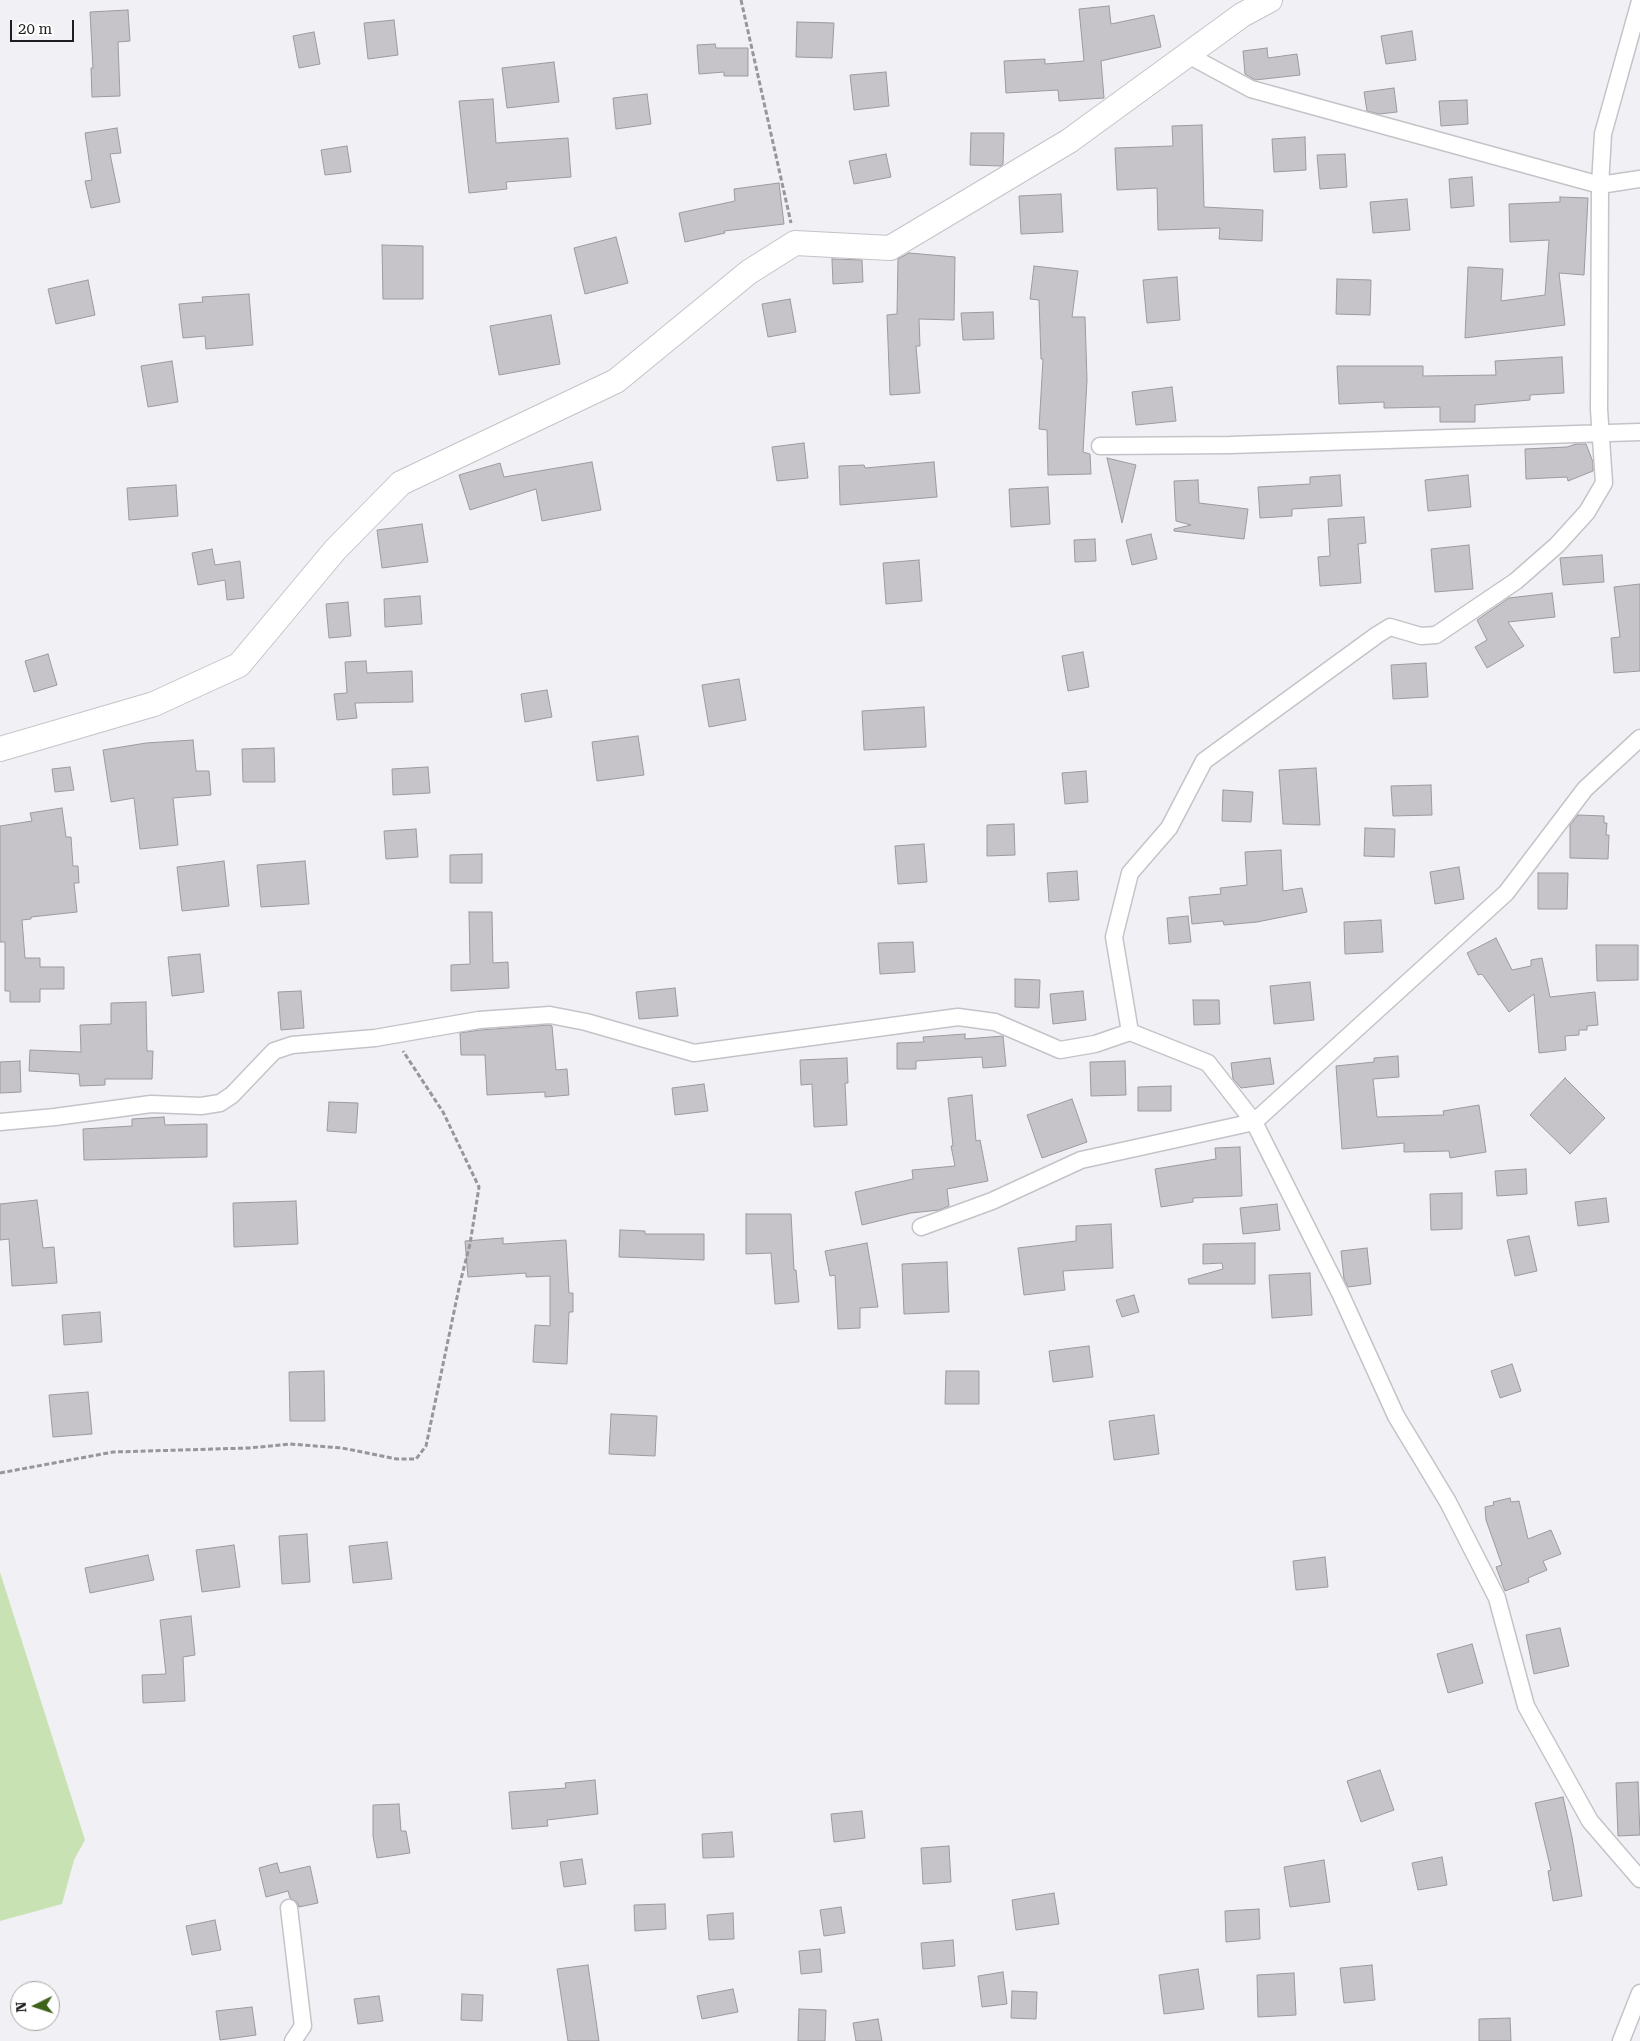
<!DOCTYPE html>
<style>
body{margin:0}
#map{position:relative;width:1640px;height:2041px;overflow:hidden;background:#f1f0f5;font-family:"Roboto Serif",serif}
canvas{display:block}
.north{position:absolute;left:10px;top:1981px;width:50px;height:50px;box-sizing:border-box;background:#fff;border:1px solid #a5a5a5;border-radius:50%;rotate:266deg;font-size:14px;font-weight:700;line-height:20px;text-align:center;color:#1e1d1f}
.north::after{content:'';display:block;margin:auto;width:18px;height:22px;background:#3f631b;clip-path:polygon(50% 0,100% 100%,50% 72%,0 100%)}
.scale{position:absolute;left:10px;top:20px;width:64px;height:22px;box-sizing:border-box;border:2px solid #1e1d1f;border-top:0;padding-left:6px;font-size:15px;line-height:18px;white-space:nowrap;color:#1e1d1f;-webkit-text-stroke:4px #fff;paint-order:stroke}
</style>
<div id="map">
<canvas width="1640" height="2041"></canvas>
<div class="north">N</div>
<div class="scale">20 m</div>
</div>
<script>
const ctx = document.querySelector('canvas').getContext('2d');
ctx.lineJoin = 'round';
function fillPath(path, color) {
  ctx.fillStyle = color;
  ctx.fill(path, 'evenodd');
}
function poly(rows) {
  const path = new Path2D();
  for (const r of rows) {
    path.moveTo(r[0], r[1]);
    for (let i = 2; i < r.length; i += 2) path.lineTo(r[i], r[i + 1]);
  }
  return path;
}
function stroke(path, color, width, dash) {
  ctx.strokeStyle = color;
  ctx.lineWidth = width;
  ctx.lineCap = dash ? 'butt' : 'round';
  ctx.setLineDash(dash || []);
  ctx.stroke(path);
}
const green = poly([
 [0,1572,85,1840,74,1860,62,1904,0,1921]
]);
const building = poly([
 [1109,6,1111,24,1154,15,1161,47,1101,61,1104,98,1059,101,1058,90,1006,93,1004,61,1045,59,1045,64,1084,61,1079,9,1109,6],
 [128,10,130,41,118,42,120,96,92,97,91,68,93,68,90,12,128,10],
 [394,20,398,55,368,59,364,23,394,20],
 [797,22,834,23,832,58,796,57,797,22],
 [1412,31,1416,60,1386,64,1381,36,1412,31],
 [314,32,320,64,299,68,293,36,314,32],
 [715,44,716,48,748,48,748,76,724,76,724,72,699,74,697,45,715,44],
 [1267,48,1268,58,1297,54,1300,75,1255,80,1245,74,1243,51,1267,48],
 [554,62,559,102,507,108,502,68,554,62],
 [886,72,889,106,854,110,850,75,886,72],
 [1394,88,1397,112,1379,114,1367,111,1364,92,1394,88],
 [647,94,651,124,616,129,613,98,647,94],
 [493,99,496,143,568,138,571,177,506,182,507,189,469,193,459,101,493,99],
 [1467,100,1468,124,1441,126,1439,101,1467,100],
 [1202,125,1204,207,1263,210,1262,241,1219,239,1220,228,1158,230,1157,188,1117,190,1115,148,1173,146,1172,126,1202,125],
 [117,128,121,153,110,154,120,202,91,208,85,181,92,180,85,133,117,128],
 [971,133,1004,133,1003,164,1001,166,970,165,971,133],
 [1305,137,1306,170,1274,172,1272,139,1305,137],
 [347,146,351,172,325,175,321,150,347,146],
 [886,154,891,177,854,184,849,161,886,154],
 [1345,154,1347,187,1320,189,1317,155,1345,154],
 [1472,177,1474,206,1451,208,1449,179,1472,177],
 [779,183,784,224,724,231,725,233,685,242,679,213,735,201,734,189,779,183],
 [1061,194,1063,232,1021,234,1019,196,1061,194],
 [1560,197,1588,198,1584,275,1559,273,1565,325,1465,338,1468,267,1503,269,1501,301,1545,295,1549,240,1510,242,1509,204,1560,202,1560,197],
 [1407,199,1410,230,1373,233,1370,202,1407,199],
 [616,237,628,283,585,294,574,248,616,237],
 [382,245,423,246,423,299,383,299,382,245],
 [909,253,955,257,954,320,919,319,920,346,916,346,920,393,890,395,887,315,897,314,898,259,909,253],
 [832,259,862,260,863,282,833,284,832,259],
 [1034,266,1078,271,1072,317,1085,317,1087,380,1083,452,1090,454,1091,474,1048,475,1047,430,1039,429,1043,359,1041,359,1039,300,1030,299,1034,266],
 [1177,277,1180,320,1147,323,1143,280,1177,277],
 [1337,279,1371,280,1370,315,1336,314,1337,279],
 [88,280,95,315,56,324,48,289,88,280],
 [249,294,253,345,206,349,205,336,183,338,179,304,203,302,202,297,249,294],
 [790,299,796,332,768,337,762,304,790,299],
 [993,312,994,339,963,340,961,313,993,312],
 [551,315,560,364,499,375,490,326,551,315],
 [1562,357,1564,393,1530,395,1530,400,1475,405,1475,422,1440,422,1440,407,1384,408,1384,402,1339,404,1337,366,1423,366,1423,376,1496,375,1495,361,1562,357],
 [172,361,178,402,148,407,141,366,172,361],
 [1172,387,1176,421,1136,425,1132,392,1172,387],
 [804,443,808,478,777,481,772,447,804,443],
 [1576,444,1586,444,1593,462,1593,471,1568,481,1567,477,1526,479,1525,449,1567,447,1576,444],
 [1107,458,1136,465,1122,523,1107,458],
 [592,462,601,510,542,521,536,489,470,510,459,475,500,463,504,477,592,462],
 [934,462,937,497,840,505,839,466,864,465,865,468,934,462],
 [1340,475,1342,506,1292,509,1292,516,1260,518,1258,487,1310,484,1310,477,1340,475],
 [1468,475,1471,507,1428,511,1425,480,1468,475],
 [1198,480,1199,503,1248,509,1244,539,1174,531,1174,529,1191,525,1176,521,1174,481,1198,480],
 [176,485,178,516,129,520,127,488,176,485],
 [1048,487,1050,524,1011,527,1009,489,1048,487],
 [1364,517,1366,543,1358,544,1361,583,1320,586,1318,557,1330,556,1328,519,1364,517],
 [422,524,428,562,382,568,377,530,422,524],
 [1151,534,1157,559,1132,565,1126,540,1151,534],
 [1095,539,1096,561,1075,562,1074,540,1095,539],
 [1469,545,1473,589,1435,592,1431,549,1469,545],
 [212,549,215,565,240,561,244,598,227,600,225,580,198,585,192,553,212,549],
 [1602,555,1604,582,1563,585,1560,558,1602,555],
 [919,560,922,601,886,604,883,563,919,560],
 [1640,584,1640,671,1614,673,1611,638,1620,637,1614,587,1640,584],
 [1552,593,1555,617,1508,622,1524,646,1487,668,1475,647,1487,640,1477,620,1509,598,1552,593],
 [420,596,422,624,385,627,384,599,420,596],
 [348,602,351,636,329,638,326,604,348,602],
 [1083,652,1089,687,1068,691,1062,656,1083,652],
 [48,654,57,685,34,692,25,661,48,654],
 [366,661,367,673,412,671,413,702,355,703,357,718,337,720,334,694,347,693,345,662,366,661],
 [1426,663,1428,697,1393,699,1391,665,1426,663],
 [739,679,746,720,709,727,702,685,739,679],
 [547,690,552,717,525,722,521,694,547,690],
 [924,707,926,747,864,750,862,711,924,707],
 [638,736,644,775,597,781,592,742,638,736],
 [193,740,196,771,209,771,211,795,173,798,178,845,140,849,134,798,111,802,103,750,146,743,193,740],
 [274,748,275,782,243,782,242,749,274,748],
 [70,767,74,790,55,792,52,769,70,767],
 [428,767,430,793,393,795,392,769,428,767],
 [1316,768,1320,825,1283,824,1279,770,1316,768],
 [1086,771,1088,802,1065,804,1062,773,1086,771],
 [1431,785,1432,815,1393,816,1391,786,1431,785],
 [1223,790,1253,792,1251,822,1222,821,1223,790],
 [62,808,66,837,71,837,73,866,78,866,79,883,74,883,77,912,31,917,31,919,22,920,25,958,40,958,40,967,64,967,64,989,40,989,40,1002,10,1002,10,991,5,991,5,942,0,942,0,826,32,821,30,813,62,808],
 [1578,815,1604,816,1604,823,1607,823,1606,835,1609,835,1608,859,1570,858,1570,825,1578,815],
 [1014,824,1015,855,987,856,987,825,1014,824],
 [1365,828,1395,829,1394,857,1364,856,1365,828],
 [416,829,418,857,386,859,384,831,416,829],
 [924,844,927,882,898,884,895,846,924,844],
 [1281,850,1283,891,1302,888,1307,912,1257,922,1224,925,1223,921,1192,924,1189,897,1221,894,1220,888,1247,885,1245,852,1281,850],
 [482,854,482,883,450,883,450,855,482,854],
 [224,861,229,906,182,911,177,867,224,861],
 [305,861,309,904,261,907,257,865,305,861],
 [1459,867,1464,899,1435,904,1430,872,1459,867],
 [1077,871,1079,900,1049,902,1047,873,1077,871],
 [1538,873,1568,873,1567,909,1538,909,1538,873],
 [469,912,492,912,493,963,508,962,509,988,451,991,451,965,470,964,469,912],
 [1188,916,1191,942,1169,944,1167,918,1188,916],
 [1381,920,1383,952,1345,954,1344,922,1381,920],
 [1496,938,1512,970,1531,966,1531,960,1542,958,1550,997,1595,992,1598,1025,1587,1026,1587,1030,1579,1030,1579,1035,1565,1036,1566,1050,1539,1053,1534,994,1509,1012,1482,974,1478,975,1467,953,1496,938],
 [913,942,915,972,880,974,878,943,913,942],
 [1596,945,1638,945,1638,980,1597,981,1596,945],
 [200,954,204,992,172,996,168,957,200,954],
 [1015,979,1040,980,1039,1008,1015,1007,1015,979],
 [1310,982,1314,1020,1274,1024,1270,986,1310,982],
 [675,988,678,1016,639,1019,636,992,675,988],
 [301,991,304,1028,281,1030,278,992,301,991],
 [1083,991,1086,1020,1053,1024,1050,994,1083,991],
 [1193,1000,1219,1000,1220,1024,1194,1025,1193,1000],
 [146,1002,147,1051,153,1051,152,1079,105,1079,105,1085,80,1086,79,1074,29,1071,30,1050,81,1052,80,1025,111,1024,111,1003,146,1002],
 [549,1025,552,1026,556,1070,567,1069,569,1095,545,1097,545,1092,487,1095,485,1055,461,1055,460,1033,480,1030,549,1025],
 [965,1034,965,1039,1003,1036,1006,1066,983,1068,982,1057,916,1061,916,1069,897,1069,897,1043,924,1042,923,1037,965,1034],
 [1398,1056,1399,1077,1373,1079,1377,1117,1444,1115,1443,1111,1479,1105,1486,1152,1450,1158,1449,1151,1404,1152,1404,1143,1342,1149,1336,1066,1374,1062,1374,1058,1398,1056],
 [847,1058,848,1083,845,1083,847,1125,814,1127,812,1084,801,1085,800,1060,847,1058],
 [1270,1058,1274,1084,1241,1088,1233,1079,1231,1063,1270,1058],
 [20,1061,21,1092,0,1093,0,1062,20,1061],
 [1125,1061,1126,1095,1091,1096,1090,1062,1125,1061],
 [1565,1078,1605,1118,1570,1154,1530,1115,1565,1078],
 [704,1084,708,1111,675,1115,672,1088,704,1084],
 [1171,1086,1171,1111,1138,1111,1138,1087,1171,1086],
 [972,1095,976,1141,980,1140,988,1181,947,1189,949,1206,939,1210,911,1213,862,1225,855,1192,913,1179,912,1170,955,1166,951,1146,953,1146,948,1098,972,1095],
 [1072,1099,1087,1142,1042,1158,1027,1115,1072,1099],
 [329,1102,358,1103,356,1133,327,1131,329,1102],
 [164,1117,165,1125,207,1124,207,1157,84,1160,83,1129,132,1126,132,1119,164,1117],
 [1240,1147,1242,1196,1193,1198,1193,1202,1161,1207,1155,1169,1216,1159,1215,1148,1240,1147],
 [1526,1169,1527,1194,1497,1196,1495,1171,1526,1169],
 [1462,1193,1462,1229,1431,1230,1430,1194,1462,1193],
 [1606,1198,1609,1222,1578,1226,1575,1202,1606,1198],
 [37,1200,43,1248,54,1247,57,1283,12,1286,9,1239,0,1240,0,1204,37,1200],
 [296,1201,298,1244,234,1247,233,1203,296,1201],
 [1277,1204,1280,1230,1243,1234,1240,1208,1277,1204],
 [746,1214,791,1214,794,1270,796,1270,799,1302,775,1304,771,1253,746,1254,746,1214],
 [1111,1224,1113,1268,1063,1271,1065,1290,1024,1295,1018,1248,1076,1241,1076,1226,1111,1224],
 [620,1230,645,1231,645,1234,704,1234,704,1260,619,1257,620,1230],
 [1529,1236,1537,1271,1515,1276,1507,1240,1529,1236],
 [503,1238,503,1244,566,1240,569,1293,573,1293,573,1312,569,1312,567,1364,533,1362,535,1325,550,1326,550,1276,526,1277,526,1273,468,1277,465,1241,503,1238],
 [867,1243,878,1307,860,1308,860,1328,838,1329,835,1275,830,1276,825,1251,867,1243],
 [1255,1243,1255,1284,1189,1284,1188,1279,1223,1269,1222,1263,1203,1264,1203,1244,1255,1243],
 [1367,1248,1371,1284,1348,1287,1344,1279,1341,1251,1367,1248],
 [947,1262,949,1312,904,1314,902,1264,947,1262],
 [1310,1273,1312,1315,1272,1318,1269,1275,1310,1273],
 [1134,1295,1139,1312,1122,1317,1116,1300,1134,1295],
 [100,1312,102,1342,64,1345,62,1315,100,1312],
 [1089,1346,1093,1377,1053,1382,1049,1351,1089,1346],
 [1512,1364,1521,1391,1500,1398,1491,1371,1512,1364],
 [324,1371,325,1421,290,1421,289,1372,324,1371],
 [946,1371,979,1371,979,1404,945,1404,946,1371],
 [88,1392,92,1434,53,1437,49,1395,88,1392],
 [611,1414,657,1416,655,1456,609,1454,611,1414],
 [1154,1415,1159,1454,1114,1460,1109,1421,1154,1415],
 [1510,1498,1511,1502,1519,1501,1528,1539,1551,1530,1561,1554,1543,1561,1547,1570,1528,1578,1529,1582,1505,1591,1496,1567,1502,1565,1486,1520,1485,1507,1494,1505,1493,1502,1510,1498],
 [307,1534,310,1582,282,1584,279,1536,307,1534],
 [387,1542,392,1579,353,1583,349,1546,387,1542],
 [234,1545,240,1587,202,1592,196,1550,234,1545],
 [148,1555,154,1580,90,1593,85,1568,148,1555],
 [1325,1557,1328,1587,1296,1590,1293,1561,1325,1557],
 [191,1616,195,1655,183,1657,185,1701,143,1703,142,1675,166,1674,160,1620,191,1616],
 [1560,1628,1569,1666,1534,1674,1526,1635,1560,1628],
 [1472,1644,1483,1683,1448,1693,1437,1654,1472,1644],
 [1380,1770,1394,1810,1361,1822,1347,1781,1380,1770],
 [595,1780,598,1814,547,1820,548,1826,512,1829,509,1792,566,1788,565,1783,595,1780],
 [1638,1782,1640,1835,1618,1836,1616,1783,1638,1782],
 [1563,1797,1572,1837,1582,1896,1553,1901,1548,1871,1551,1870,1535,1803,1563,1797],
 [399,1804,401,1831,406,1831,410,1853,377,1858,373,1836,373,1805,399,1804],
 [862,1811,865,1838,834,1842,831,1814,862,1811],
 [732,1832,734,1857,703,1858,702,1834,732,1832],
 [949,1846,951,1882,923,1884,921,1848,949,1846],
 [1442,1857,1447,1885,1418,1890,1412,1863,1442,1857],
 [582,1859,586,1884,564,1887,560,1862,582,1859],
 [1324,1860,1330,1902,1290,1907,1284,1867,1324,1860],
 [277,1863,280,1873,310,1866,318,1903,299,1907,297,1902,290,1898,288,1891,266,1897,259,1868,277,1863],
 [1054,1893,1059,1924,1016,1930,1012,1900,1054,1893],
 [665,1904,666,1929,635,1931,634,1905,665,1904],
 [841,1907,845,1933,824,1936,820,1910,841,1907],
 [1259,1909,1260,1939,1226,1942,1225,1911,1259,1909],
 [733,1913,734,1939,709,1940,707,1915,733,1913],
 [215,1920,221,1950,192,1955,186,1926,215,1920],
 [953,1940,955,1966,923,1969,921,1943,953,1940],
 [820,1949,822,1972,801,1974,799,1951,820,1949],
 [588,1965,599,2041,568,2041,557,1969,588,1965],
 [1372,1965,1375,2000,1344,2003,1340,1968,1372,1965],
 [1198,1969,1204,2009,1164,2014,1159,1975,1198,1969],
 [1003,1972,1007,2004,982,2007,978,1976,1003,1972],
 [1294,1973,1296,2015,1258,2017,1257,1975,1294,1973],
 [733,1989,738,2012,702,2019,697,1996,733,1989],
 [1012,1991,1037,1992,1036,2019,1011,2018,1012,1991],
 [462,1994,483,1995,482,2021,461,2020,462,1994],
 [379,1996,383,2021,358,2024,354,1999,379,1996],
 [252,2007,256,2035,220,2040,216,2011,252,2007],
 [799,2009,826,2010,825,2041,798,2041,799,2009],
 [1510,2018,1511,2041,1479,2041,1479,2019,1510,2018],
 [878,2019,882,2041,856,2041,853,2023,878,2019]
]);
const path = poly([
 [741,0,791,223],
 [0,1473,113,1452,249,1448,290,1444,342,1448,397,1459,416,1459,426,1446,460,1283,470,1244,479,1187,443,1112,403,1051]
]);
const minor = poly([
 [1188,55,1251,89,1600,185,1640,179],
 [1100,446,1230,445,1640,432],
 [1130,1032,1208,1063,1254,1122,1341,1295,1396,1416,1448,1502,1497,1598,1526,1706,1590,1821,1640,1879],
 [0,1122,55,1117,151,1104,201,1106,220,1103,232,1095,274,1051,292,1045,375,1038,479,1020,550,1015,586,1022,694,1053,958,1017,995,1022,1060,1050,1095,1044,1130,1032,1114,937,1130,873,1169,828,1204,761,1377,635,1390,627,1421,636,1436,635,1516,581,1557,545,1587,512,1604,483,1599,409,1600,185,1603,134,1640,1],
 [921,1227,992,1201,1081,1160,1254,1122,1506,893,1585,789,1640,738],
 [289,1908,303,2026,293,2041],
 [1621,2041,1640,1993]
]);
const secondary = poly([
 [0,749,154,704,239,665,335,550,401,483,616,381,749,272,795,243,890,248,1069,141,1242,15,1270,0]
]);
fillPath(green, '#c8e2b4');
fillPath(building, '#c6c4c9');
stroke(building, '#9c9a9f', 1);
stroke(minor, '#c5c3c8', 19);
stroke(secondary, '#c5c3c8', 26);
stroke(path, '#97969a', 3, [5, 2.5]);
stroke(minor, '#fff', 16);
stroke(secondary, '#fff', 24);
</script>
